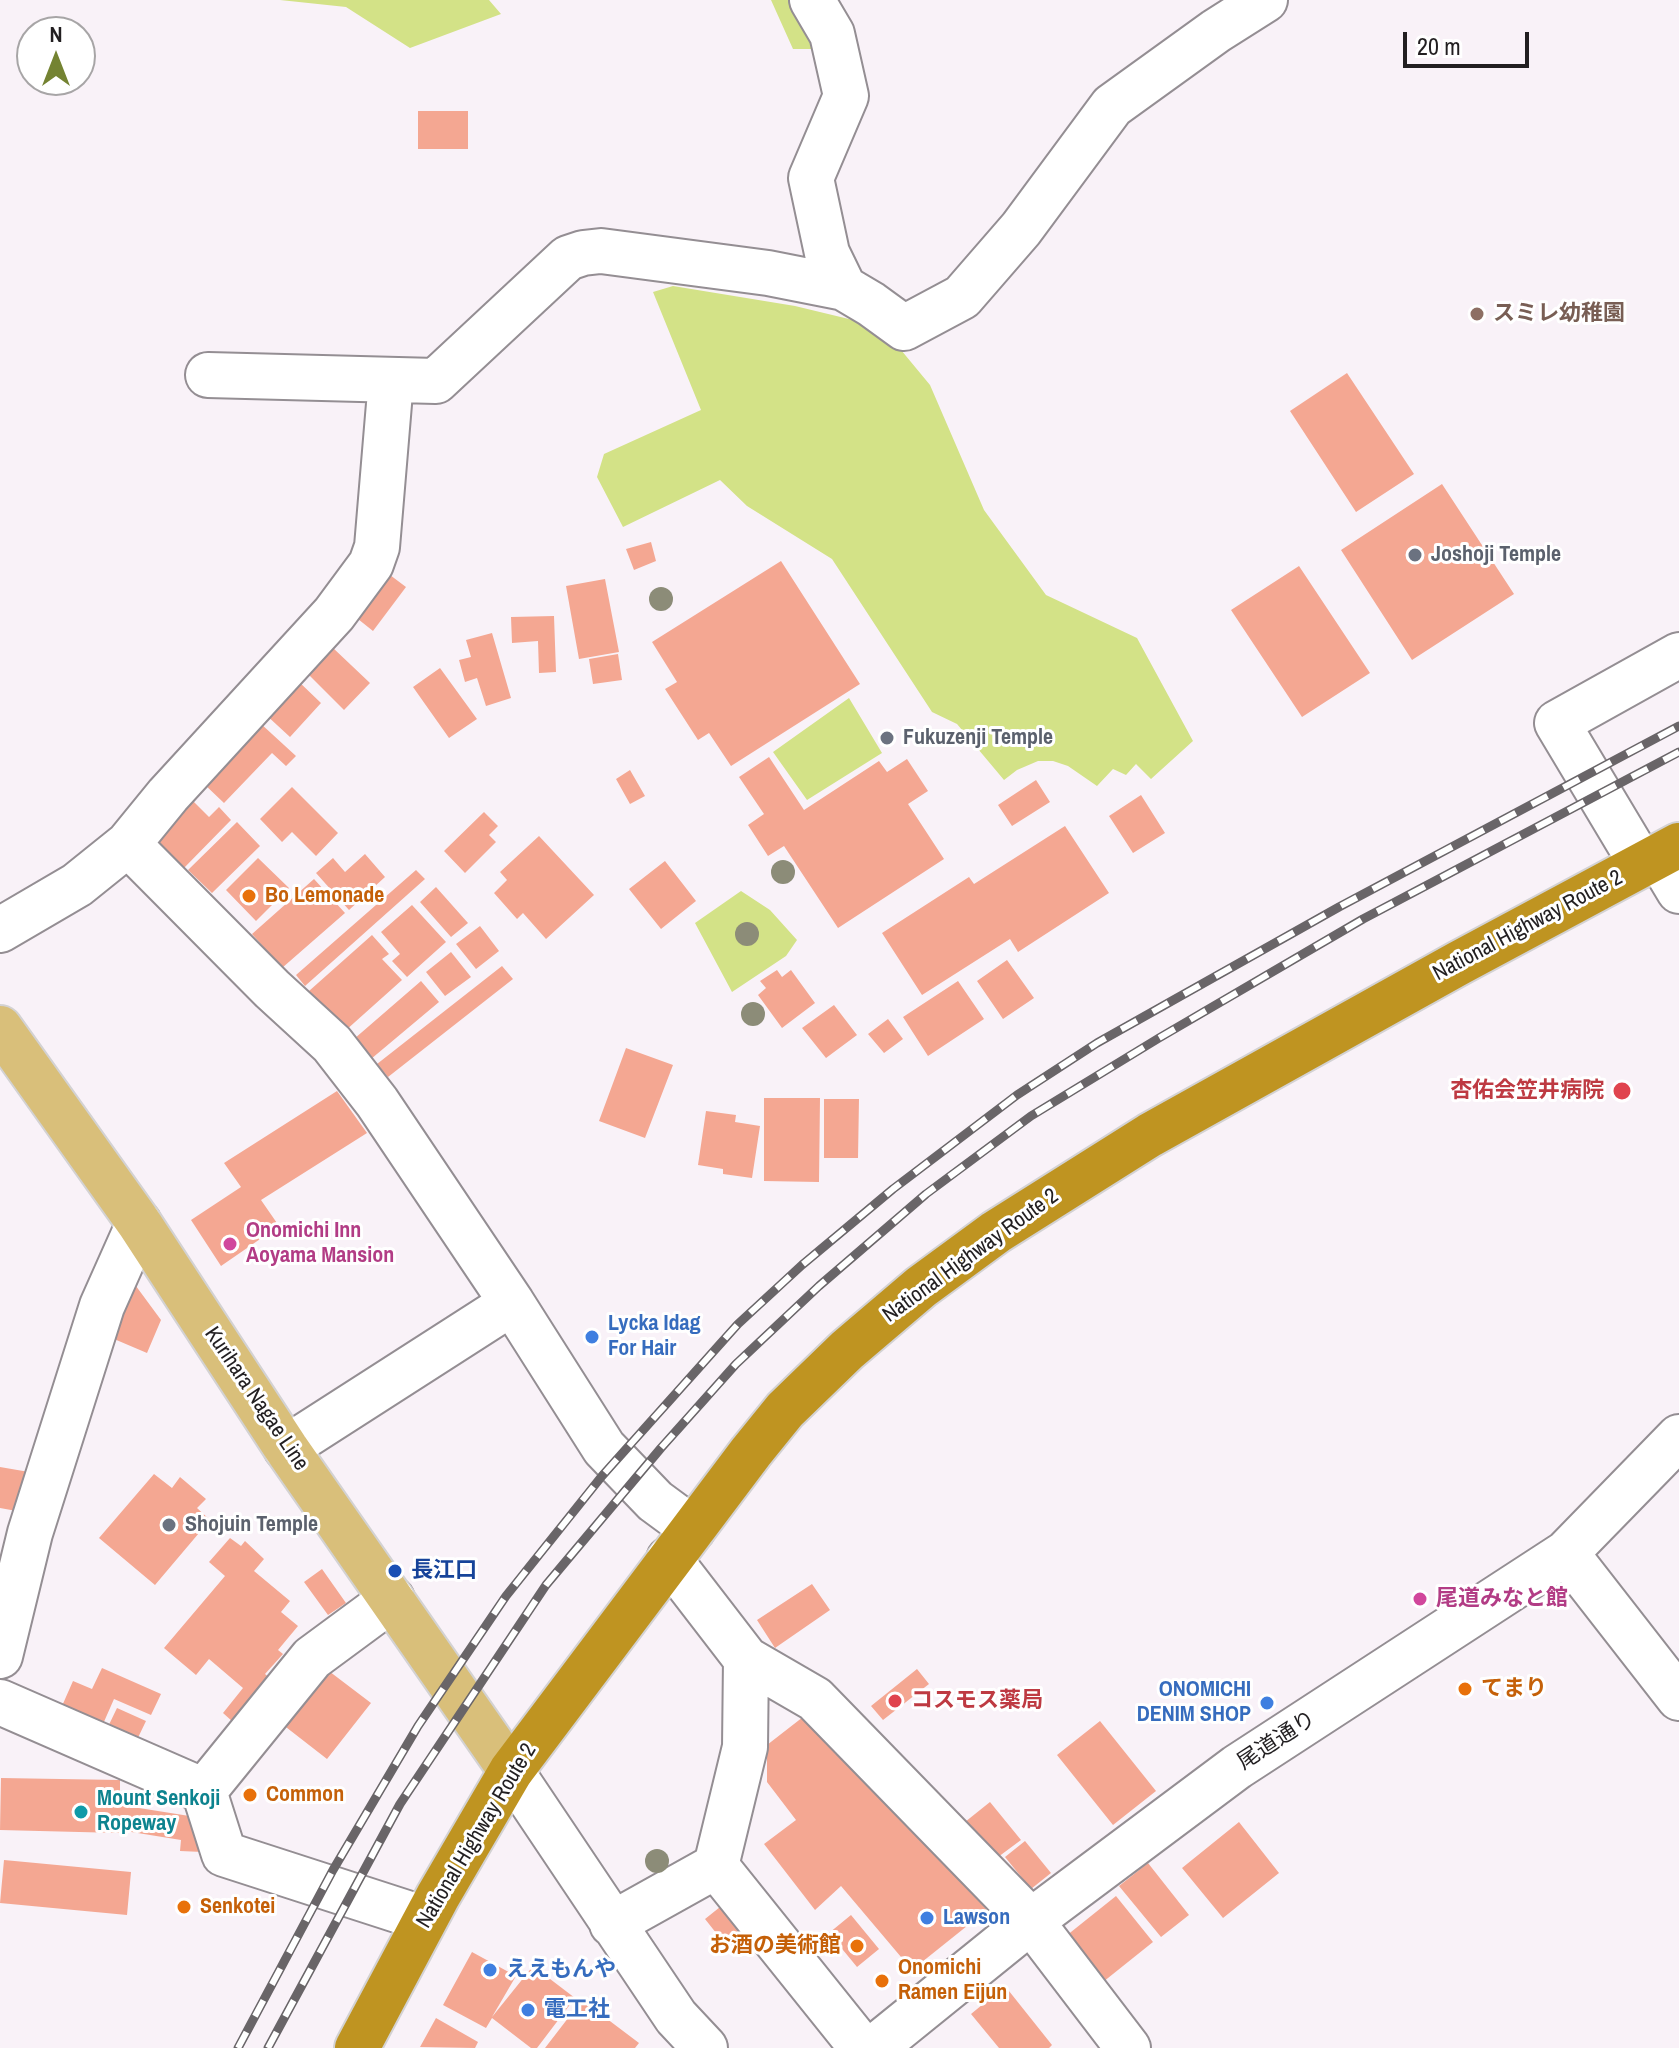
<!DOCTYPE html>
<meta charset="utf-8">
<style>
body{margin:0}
#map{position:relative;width:1679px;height:2048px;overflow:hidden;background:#f9f2f8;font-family:"Archivo Narrow",sans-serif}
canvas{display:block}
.north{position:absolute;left:16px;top:16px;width:80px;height:80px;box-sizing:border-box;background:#fff;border:2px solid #a7a5a6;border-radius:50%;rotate:0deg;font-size:22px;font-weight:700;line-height:32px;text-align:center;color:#221f21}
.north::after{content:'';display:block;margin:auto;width:28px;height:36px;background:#748332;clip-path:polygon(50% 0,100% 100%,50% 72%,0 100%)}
.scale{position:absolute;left:1403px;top:32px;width:126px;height:36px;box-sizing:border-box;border:4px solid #221f21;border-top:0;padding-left:10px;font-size:24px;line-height:28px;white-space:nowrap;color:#221f21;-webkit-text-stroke:6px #fff;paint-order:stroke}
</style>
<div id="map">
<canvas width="1679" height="2048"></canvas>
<div class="north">N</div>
<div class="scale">20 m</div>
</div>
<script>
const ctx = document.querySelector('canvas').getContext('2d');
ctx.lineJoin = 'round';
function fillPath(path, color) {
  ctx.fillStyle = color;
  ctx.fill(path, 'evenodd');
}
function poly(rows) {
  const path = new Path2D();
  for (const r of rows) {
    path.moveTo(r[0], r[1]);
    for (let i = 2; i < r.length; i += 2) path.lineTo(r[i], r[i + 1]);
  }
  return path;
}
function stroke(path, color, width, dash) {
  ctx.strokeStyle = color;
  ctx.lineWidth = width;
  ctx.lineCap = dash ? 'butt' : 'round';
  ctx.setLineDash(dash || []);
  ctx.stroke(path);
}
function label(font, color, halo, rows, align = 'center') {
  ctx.font = font + ' "Archivo Narrow","Noto Sans JP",sans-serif';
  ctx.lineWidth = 6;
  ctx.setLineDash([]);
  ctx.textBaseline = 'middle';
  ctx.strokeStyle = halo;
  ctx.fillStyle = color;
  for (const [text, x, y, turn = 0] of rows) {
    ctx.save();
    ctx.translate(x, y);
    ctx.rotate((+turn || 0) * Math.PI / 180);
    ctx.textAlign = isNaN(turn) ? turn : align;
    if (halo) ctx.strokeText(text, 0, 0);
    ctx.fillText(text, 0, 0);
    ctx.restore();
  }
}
const green = poly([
 [280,0,489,0,501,14,410,48,346,7],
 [771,0,796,0,827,49,793,49],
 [673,286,795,306,882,327,930,385,984,510,1046,595,1137,638,1193,741,1151,779,1136,764,1126,775,1113,769,1097,786,1068,766,1053,761,1038,761,1017,770,1004,780,957,724,932,712,832,559,747,506,720,480,623,527,597,477,604,454,701,410,653,292],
 [849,698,882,753,807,800,773,752],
 [741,891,770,910,797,940,786,956,732,992,695,923]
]);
const building = poly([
 [418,111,468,111,468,149,418,149],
 [1347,373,1414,474,1356,512,1290,411],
 [1442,484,1514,594,1412,660,1341,550],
 [651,542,656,561,634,570,626,549],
 [781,561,860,684,731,766,709,733,698,740,665,689,677,682,652,642],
 [1299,566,1370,673,1302,717,1231,610],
 [390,575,406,587,373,631,358,619],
 [605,579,619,652,579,659,566,586],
 [554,616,556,672,539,673,538,641,512,643,511,617],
 [492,633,511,698,486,706,477,678,465,682,459,660,471,657,466,640],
 [332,647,370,683,344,710,307,673],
 [618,654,622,680,593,684,589,659],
 [440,668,477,719,449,738,413,687],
 [296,679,321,703,290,737,264,713],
 [260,723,296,756,286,766,272,753,224,803,203,783],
 [769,757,804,810,879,761,887,772,907,759,928,791,908,804,944,859,838,928,784,846,768,856,748,825,764,814,739,777],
 [630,770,645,796,630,804,616,779],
 [1036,780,1050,802,1012,826,998,805],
 [292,787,338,833,316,856,292,832,282,842,260,819],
 [1141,795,1165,833,1133,853,1109,816],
 [190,798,209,817,219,807,231,820,183,869,151,838],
 [484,812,498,826,489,835,496,842,465,873,444,851],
 [237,822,260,846,212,893,188,870],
 [1065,826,1109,893,1018,952,1010,939,922,995,882,933,969,877,974,884],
 [539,836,594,895,546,939,523,913,517,919,494,893,507,880,500,872],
 [365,854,385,877,349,910,316,873,333,858,345,872],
 [258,858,289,888,256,921,226,890],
 [665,861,696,901,661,929,629,889],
 [416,870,425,879,305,986,296,975],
 [314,879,345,913,282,968,252,934],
 [436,887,468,923,451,937,420,902],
 [412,905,446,942,407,977,392,961,400,954,381,932],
 [480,926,499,951,476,969,456,944],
 [372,935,389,954,382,959,402,980,345,1031,309,991],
 [451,952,471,977,445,996,426,972],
 [1007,960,1034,998,1003,1019,977,981],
 [502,966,513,979,388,1077,377,1064],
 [777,970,782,977,791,970,815,1003,782,1028,758,995,766,988,760,981],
 [421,981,439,1002,371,1059,354,1039],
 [958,981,984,1019,928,1056,903,1017],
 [834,1005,857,1035,826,1058,802,1028],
 [888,1019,903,1039,884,1053,868,1034],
 [626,1048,673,1065,645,1138,599,1121],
 [337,1091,367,1133,261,1200,279,1226,221,1266,191,1220,241,1187,224,1163],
 [764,1098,820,1098,819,1182,764,1181],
 [824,1099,859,1099,858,1158,824,1158],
 [706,1111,736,1115,735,1122,760,1126,752,1178,723,1174,723,1169,698,1165],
 [133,1282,161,1320,147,1353,107,1336],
 [0,1467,29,1472,22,1512,0,1508],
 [154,1474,172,1488,180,1477,206,1499,197,1508,210,1520,155,1585,99,1538],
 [230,1538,241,1546,245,1541,264,1559,254,1571,290,1601,281,1612,298,1626,278,1650,283,1654,265,1674,280,1687,243,1731,223,1713,243,1688,209,1659,196,1675,164,1648,225,1576,209,1562],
 [322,1569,346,1603,328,1615,304,1582],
 [812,1584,830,1610,775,1648,757,1620],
 [317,1662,371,1703,327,1759,273,1717],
 [102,1668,161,1694,151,1715,114,1699,103,1724,62,1706,73,1681,92,1689],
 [917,1669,929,1684,883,1720,871,1706],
 [117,1708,146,1721,134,1746,105,1733],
 [812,1710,987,1910,912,1970,841,1886,815,1910,764,1844,796,1820,767,1782,767,1745],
 [1100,1721,1156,1791,1113,1825,1057,1755],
 [1,1778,120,1780,120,1805,202,1818,203,1852,180,1851,181,1840,119,1830,119,1833,0,1830],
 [990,1802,1021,1840,990,1863,960,1826],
 [1239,1822,1279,1873,1223,1918,1182,1868],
 [1025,1841,1051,1873,1031,1889,1005,1857],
 [4,1860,131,1872,127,1915,0,1903],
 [1148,1863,1189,1915,1161,1937,1119,1886],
 [1116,1896,1153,1942,1098,1986,1061,1940],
 [720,1907,744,1935,728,1948,705,1919],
 [851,1915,879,1949,857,1967,829,1933],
 [472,1952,516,1976,492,2017,533,1966,575,1998,537,2048,531,2048,492,2018,486,2028,443,2005],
 [1005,1986,1052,2045,1049,2048,999,2048,971,2014],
 [582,2000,639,2043,635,2048,545,2048],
 [436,2018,478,2042,475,2048,420,2047]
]);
const minor = poly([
 [812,0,832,34,846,96,811,178,827,253,844,288],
 [208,375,436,381,568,258,583,253,601,251,768,273,844,288,871,304,904,328,962,297,1021,229,1112,106,1216,31,1265,0],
 [128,844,272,989,332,1044,377,1102,512,1303,604,1448,655,1501,693,1529],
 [1658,856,1679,891],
 [1642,865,1557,723,1679,655],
 [0,930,77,885,128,844,168,795,334,614,371,564,377,547,391,380],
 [286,1448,512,1303],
 [1566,1553,1679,1698],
 [669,1559,746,1659,815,1699,1031,1921,1128,2048],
 [0,1656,30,1533,102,1306,139,1223],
 [746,1659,745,1747,716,1866,862,2048],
 [0,1702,204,1791,224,1854,425,1919],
 [511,1771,676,2017,705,2048],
 [204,1791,312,1658,392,1599],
 [612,1924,716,1866],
 [874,2048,1031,1921,1237,1767,1566,1553,1679,1437]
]);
const major = poly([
 [0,1028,139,1223,286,1448,511,1771]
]);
const highway = poly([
 [357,2048,438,1896,511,1771,751,1452,785,1410,847,1350,921,1287,996,1232,1150,1135,1459,963,1679,845]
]);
const rail = poly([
 [238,2048,333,1870,418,1726,506,1596,602,1476,738,1324,802,1265,893,1189,1017,1095,1097,1043,1339,907,1679,726],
 [268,2048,400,1804,546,1585,661,1448,736,1364,819,1286,926,1194,1031,1116,1159,1038,1363,919,1679,752]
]);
const trees = [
 [661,599],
 [783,872],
 [747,934],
 [753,1014],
 [657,1861]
];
const markers = [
 [1477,314,8,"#8d6e63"],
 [1415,555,8,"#6b7280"],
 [887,738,8,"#6b7280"],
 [249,896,8,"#e8710a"],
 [1622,1091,10,"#e0444e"],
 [230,1244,8,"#d1479c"],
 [592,1337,8,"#3f7fe0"],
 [169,1525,8,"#6b7280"],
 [395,1571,8,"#1a4fb4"],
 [1420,1599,8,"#d1479c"],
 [1465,1689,8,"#e8710a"],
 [895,1701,8,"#e0444e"],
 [1267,1703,8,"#3f7fe0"],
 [250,1795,8,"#e8710a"],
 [81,1812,8,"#0f9aa8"],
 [184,1907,8,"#e8710a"],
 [927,1918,8,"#3f7fe0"],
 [857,1946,8,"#e8710a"],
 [490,1970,8,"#3f7fe0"],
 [882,1981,8,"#e8710a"],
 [528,2010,8,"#3f7fe0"]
];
const educationNames = [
 ["スミレ幼稚園",1493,314]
];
const worshipNames = [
 ["Joshoji Temple",1431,555],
 ["Fukuzenji Temple",903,738],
 ["Shojuin Temple",185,1525]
];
const foodNames = [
 ["Bo Lemonade",265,896],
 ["てまり",1481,1689],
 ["Common",266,1795],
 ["Senkotei",200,1907],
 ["お酒の美術館",841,1946,"right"],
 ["Onomichi",898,1968],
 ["Ramen Eijun",898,1993]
];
const streetNames = [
 ["National Highway Route 2",1528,926,-28],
 ["National Highway Route 2",971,1256,-36],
 ["Kurihara Nagae Line",256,1399,56],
 ["尾道通り",1277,1741,-33],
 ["National Highway Route 2",477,1836,-59]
];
const healthNames = [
 ["杏佑会笠井病院",1604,1091],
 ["コスモス薬局",911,1701,"left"]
];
const hotelNames = [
 ["Onomichi Inn",246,1231],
 ["Aoyama Mansion",246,1256],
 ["尾道みなと館",1436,1599]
];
const shopNames = [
 ["Lycka Idag",608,1324],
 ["For Hair",608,1349],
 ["ONOMICHI",1251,1690,"right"],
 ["DENIM SHOP",1251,1715,"right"],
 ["Lawson",943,1918],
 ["ええもんや",506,1970],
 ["電工社",544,2010]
];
const transitNames = [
 ["長江口",411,1571]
];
const cultureNames = [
 ["Mount Senkoji",97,1799],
 ["Ropeway",97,1824]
];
fillPath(green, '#d3e287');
fillPath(building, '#f4a792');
stroke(minor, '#948e93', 48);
stroke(major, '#d3d2d3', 48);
stroke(highway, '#d3d2d3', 48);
stroke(minor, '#fff', 44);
stroke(major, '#d9bf7a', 44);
stroke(highway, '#bf9421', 44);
stroke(rail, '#696568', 9);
stroke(rail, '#fff', 6, [18]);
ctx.fillStyle = '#8c8c78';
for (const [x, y] of trees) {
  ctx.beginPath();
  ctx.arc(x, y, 12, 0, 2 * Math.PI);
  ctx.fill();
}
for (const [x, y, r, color] of markers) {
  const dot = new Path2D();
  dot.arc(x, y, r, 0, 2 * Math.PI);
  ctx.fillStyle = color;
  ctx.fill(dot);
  stroke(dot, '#fff', 3);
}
label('bold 22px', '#785e54', '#fff', educationNames, 'left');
label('bold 22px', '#5b616d', '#fff', worshipNames, 'left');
label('bold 22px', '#c56008', '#fff', foodNames, 'left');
label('22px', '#221f21', '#fff', streetNames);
label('bold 22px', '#be3a42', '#fff', healthNames, 'right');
label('bold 22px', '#b23c85', '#fff', hotelNames, 'left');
label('bold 22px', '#366cbe', '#fff', shopNames, 'left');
label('bold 22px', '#164399', '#fff', transitNames, 'left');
label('bold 22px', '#0d838f', '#fff', cultureNames, 'left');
</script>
